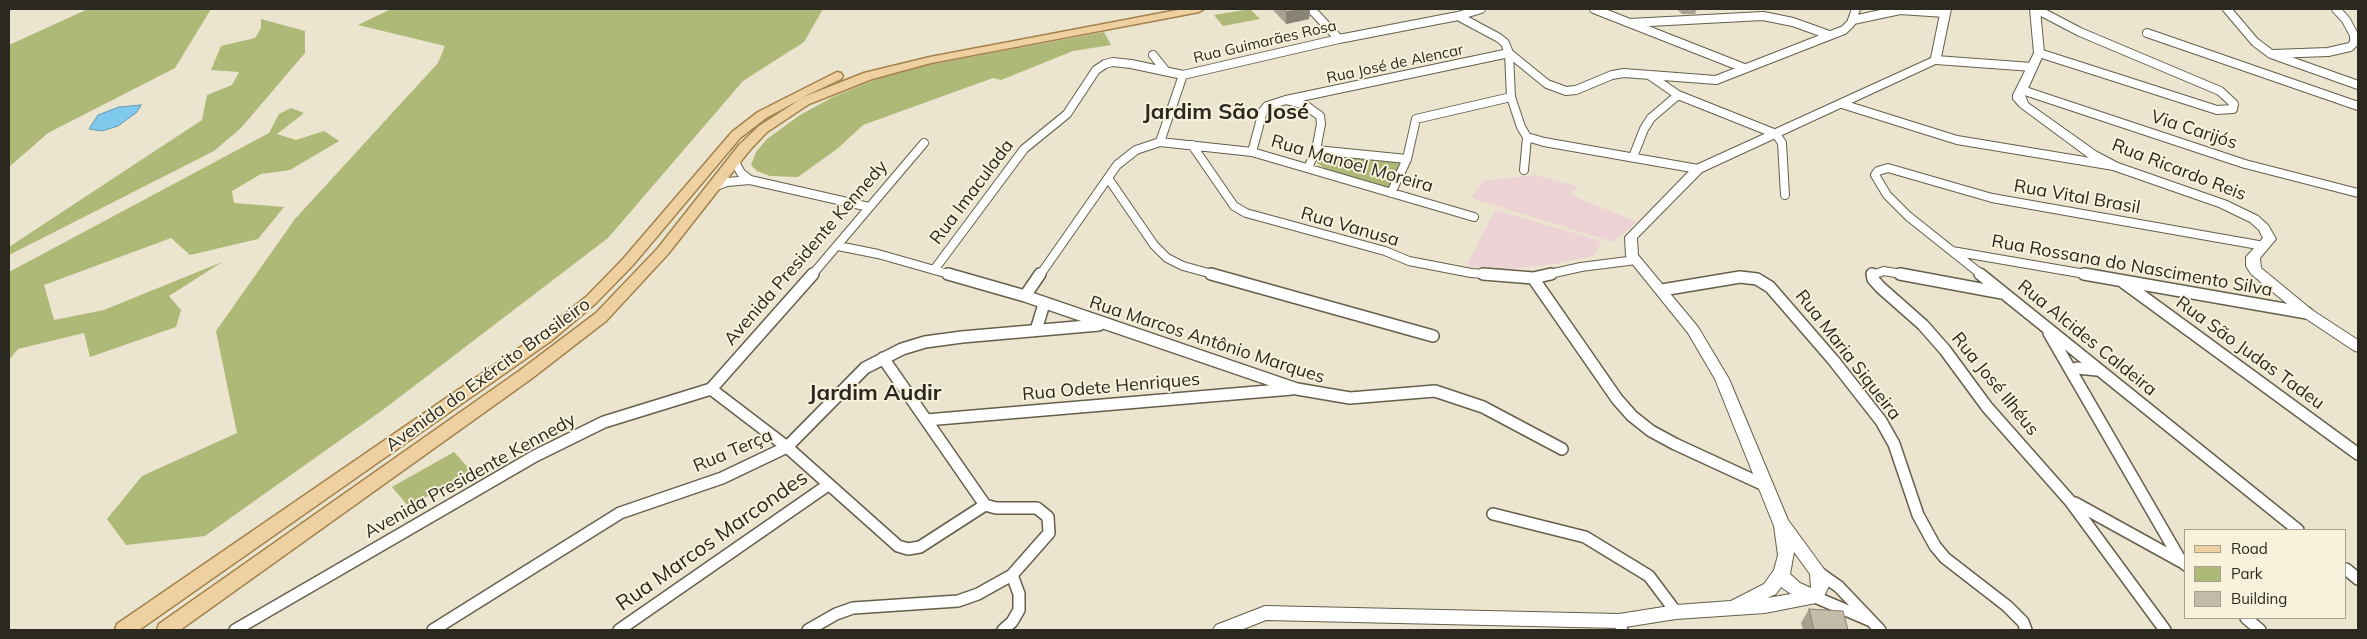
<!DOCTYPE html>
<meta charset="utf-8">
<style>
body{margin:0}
#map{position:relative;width:2367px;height:639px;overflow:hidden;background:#ebe4ce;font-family:Mulish,sans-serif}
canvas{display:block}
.frame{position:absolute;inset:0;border:10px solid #2b2820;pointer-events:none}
.legend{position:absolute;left:2184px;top:529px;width:162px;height:90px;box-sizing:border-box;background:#f8f1db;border:1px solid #a6a190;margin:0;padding:6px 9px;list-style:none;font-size:15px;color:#2b2820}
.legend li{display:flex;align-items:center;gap:10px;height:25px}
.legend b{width:25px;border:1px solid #a6a190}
</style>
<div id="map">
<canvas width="2367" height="639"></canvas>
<div class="frame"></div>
<ul class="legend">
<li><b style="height:6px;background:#efd1a1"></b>Road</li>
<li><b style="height:14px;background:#aeb877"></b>Park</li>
<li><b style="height:14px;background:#c2bba7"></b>Building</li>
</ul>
</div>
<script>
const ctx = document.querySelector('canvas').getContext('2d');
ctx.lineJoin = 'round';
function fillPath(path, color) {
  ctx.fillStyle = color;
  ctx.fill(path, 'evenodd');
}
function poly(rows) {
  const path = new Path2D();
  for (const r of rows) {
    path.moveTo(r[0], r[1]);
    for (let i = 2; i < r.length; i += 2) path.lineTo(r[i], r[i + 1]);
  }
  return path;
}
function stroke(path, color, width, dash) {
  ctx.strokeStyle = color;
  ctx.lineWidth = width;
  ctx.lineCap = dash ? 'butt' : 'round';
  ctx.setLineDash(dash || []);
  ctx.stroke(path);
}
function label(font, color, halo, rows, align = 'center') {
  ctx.font = font + ' Mulish,sans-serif';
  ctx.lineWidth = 4;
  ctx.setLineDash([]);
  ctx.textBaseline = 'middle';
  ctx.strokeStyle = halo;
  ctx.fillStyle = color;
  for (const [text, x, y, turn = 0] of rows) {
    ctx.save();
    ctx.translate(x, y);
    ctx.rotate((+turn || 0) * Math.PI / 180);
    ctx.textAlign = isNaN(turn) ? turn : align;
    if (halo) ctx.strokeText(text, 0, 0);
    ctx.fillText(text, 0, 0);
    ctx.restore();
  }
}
const education = poly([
 [1535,175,1578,187,1570,195,1637,222,1613,242,1471,198,1483,181],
 [1495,210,1601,241,1594,256,1554,264,1510,269,1466,267]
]);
const green = poly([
 [88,9,211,9,175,68,48,133,9,167,9,45],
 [391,9,823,9,804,42,743,81,608,238,384,409,205,536,126,545,107,519,142,476,237,433,216,331,295,219,438,63,445,46,358,25],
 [1250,9,1260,19,1223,26,1214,15],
 [261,19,305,31,305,53,241,128,214,151,9,255,9,247,202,120,207,95,232,85,239,72,211,70,221,46,255,38,261,28],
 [1104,32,1111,45,1073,51,1001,80,993,78,863,125,837,149,798,177,770,176,757,171,751,165,756,152,767,139,800,115,833,97,879,78,912,68],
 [291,108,304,113,277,134,296,140,324,131,339,141,290,170,261,174,232,191,234,203,284,207,258,239,190,255,171,238,44,285,54,320,104,310,222,262,169,296,181,310,176,327,90,357,84,333,18,349,9,360,9,272,269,133,279,114],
 [1324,154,1398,161,1401,165,1391,187,1386,188,1327,170,1317,163,1319,157],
 [454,452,471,471,409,507,392,487]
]);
const water = poly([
 [141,105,137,112,118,126,102,131,89,129,98,115,119,107,141,105]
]);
const streetFar1 = poly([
 [1311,9,1339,39],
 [1594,9,1744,68],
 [2036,9,2080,32,2220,91,2234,104,2233,109,2217,110,2039,53],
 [2227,9,2255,42,2271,54,2358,85],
 [1458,16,1499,38,1505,43,1509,53,1547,84,1566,91,1576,90,1612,75,1624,73,1716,80,1844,30,1851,23,1856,9],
 [1853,20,1900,10,1945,13],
 [1630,23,1763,16,1793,22,1829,35],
 [2147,33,2358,106],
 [2273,54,2328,52,2350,47,2354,43,2354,35,2346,20,2336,9],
 [1153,55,1165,70],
 [1936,60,2032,67],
 [1649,75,1678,95,1776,134,1782,143,1785,195],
 [2022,90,2245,164,2358,193],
 [1286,100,1509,53,1511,97,1521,127,1527,137,1544,142,1698,169],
 [1842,104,1957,140,2114,166],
 [1160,142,1183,75],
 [1192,145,1234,206,1246,213,1385,251,1409,261,1471,273,1499,275],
 [1316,150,1407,159],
 [1252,152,1263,111,1267,106,1286,100,1305,105,1320,116,1321,124,1316,150,1308,168],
 [1633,157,1644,129,1651,118,1678,95],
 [735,162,741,173,750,180],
 [1524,170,1527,137],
 [1108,178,1154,245,1167,258,1183,266,1216,275],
 [716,186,727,182,750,180,869,207],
 [1391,193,1407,159,1416,119,1511,97],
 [838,246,878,254,952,275],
 [1952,251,2091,275],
 [934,270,1024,149,1067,114,1096,70,1105,64,1113,62,1131,64,1183,75,1339,39,1458,16,1481,9],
 [812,275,924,143],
 [1040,275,1117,165,1136,150,1160,142,1252,152,1474,217],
 [1545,275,1581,267,1636,260],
 [1872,275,1884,271,1907,275],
 [1982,275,1908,216,1887,195,1875,175,1878,171,1888,168,1992,198,2264,246]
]);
const street = poly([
 [948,274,1025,296,1297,389,1350,398,1435,391,1483,407,1562,449],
 [1211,274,1433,336],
 [1483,274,1533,278],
 [1551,274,1533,278,1617,399,1632,416,1651,431,1675,444,1764,485],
 [1872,274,1873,279,1880,287,1923,325,1945,350,1987,407,2070,501,2165,630],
 [1900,274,2002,293],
 [1980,274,2298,530],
 [2084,274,2307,313],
 [2123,282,2358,454],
 [1662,290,1740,277,1757,279,1770,287,1834,361,1881,421,1894,444,1918,515,1935,546,1945,558,2007,606,2023,622,2026,630],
 [1025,296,1040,274],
 [1036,330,1044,304],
 [2049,333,2181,561,2186,565],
 [883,358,985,505],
 [2073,374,2073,370,2077,368,2097,370],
 [711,389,787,447,898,546,908,549,920,547,985,505],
 [926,420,1292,389],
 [2075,503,2180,561],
 [1493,514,1585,537,1649,576,1676,612],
 [2346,569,2358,579],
 [1818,572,1839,587,1880,630],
 [1815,597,1869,620],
 [2246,618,2260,630],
 [1619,621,1622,630],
 [235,630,535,456,604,422,711,389,813,274],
 [433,630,620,513,722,478,787,447,865,368,902,349,925,342,962,337,1099,325],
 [619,630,828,485],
 [808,630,836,614,853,608,958,601,978,594,1012,575,1049,533,1048,517,1037,508,996,508,985,505],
 [1003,630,1012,622,1019,610,1019,594,1012,575]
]);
const secondary = poly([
 [1941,9,1951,9,1940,62,1702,172,1637,238,1638,255,1698,327,1729,379,1788,520,1826,572,1829,586,1821,602,1765,613,1676,619,1619,628,1266,620,1241,630,1213,630,1216,625,1265,606,1619,614,1676,605,1731,601,1764,584,1774,570,1778,555,1774,526,1715,379,1688,333,1626,256,1625,237,1694,166,1931,58,1941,9],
 [1794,552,1810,574,1811,588,1800,583,1790,574,1794,552],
 [1781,587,1791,594,1767,598,1776,594,1781,587],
 [2030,9,2040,9,2044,53,2025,95,2028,103,2097,152,2118,163,2227,201,2258,216,2268,225,2276,239,2260,258,2261,268,2312,310,2358,340,2358,352,2353,350,2302,316,2251,274,2246,266,2246,257,2263,238,2259,230,2250,222,2219,207,2110,169,2089,158,2020,107,2013,99,2013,95,2034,53,2030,9]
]);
const primary = poly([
 [1183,9,1204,9,1199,12,931,63,872,79,809,104,767,132,749,151,668,254,606,321,531,379,180,630,157,630,159,624,519,371,596,313,658,248,739,145,759,126,801,99,766,118,740,138,633,265,596,303,551,341,139,630,115,630,117,624,541,333,586,297,623,259,732,132,758,112,837,72,841,73,843,76,841,79,801,98,864,73,930,57,1183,9]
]);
const wall = poly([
 [1272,9,1310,9,1309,19,1286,24],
 [1677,9,1697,9,1695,14,1682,14],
 [1809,609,1848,630,1803,630,1801,623]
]);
const shadedWall = poly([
 [1300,9,1310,9,1309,19,1286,24,1286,12]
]);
const building = poly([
 [1284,9,1300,9,1286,12,1284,9],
 [1809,609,1843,611,1848,630,1814,630,1809,609]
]);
const farStreetnames = [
 ["Rua Guimarães Rosa",1265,42,-13],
 ["Rua José de Alencar",1395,64,-12]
];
const streetNames = [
 ["Via Carijós",2194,130,18],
 ["Rua Manoel Moreira",1352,164,16],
 ["Rua Ricardo Reis",2179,170,21],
 ["Rua Imaculada",972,192,-53],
 ["Rua Vital Brasil",2077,197,10],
 ["Rua Vanusa",1350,227,16],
 ["Avenida Presidente Kennedy",806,253,-49],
 ["Rua Rossana do Nascimento Silva",2132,266,10],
 ["Rua Alcides Caldeira",2087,338,39],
 ["Rua Marcos Antônio Marques",1207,340,18],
 ["Rua São Judas Tadeu",2250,353,36],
 ["Rua Maria Siqueira",1848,355,52],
 ["Avenida do Exército Brasileiro",488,375,-36],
 ["Rua José Ilhéus",1995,384,51],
 ["Rua Odete Henriques",1111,387,-5],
 ["Rua Terça",733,451,-23],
 ["Avenida Presidente Kennedy",470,476,-29]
];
const nearStreetnames = [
 ["Rua Marcos Marcondes",712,541,-35]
];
const districtNames = [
 ["Jardim São José",1226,112],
 ["Jardim Audir",875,393]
];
fillPath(education, '#edd2d6');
fillPath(green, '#aeb877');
fillPath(water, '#7ec9ec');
stroke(water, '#6599af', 1);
stroke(streetFar1, '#655f4c', 10);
stroke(street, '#655f4c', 14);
stroke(secondary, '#655f4c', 2);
stroke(primary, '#a3824b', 3);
stroke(streetFar1, '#fff', 8);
stroke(street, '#fff', 11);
fillPath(secondary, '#fff');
fillPath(primary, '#efd1a1');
fillPath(wall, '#a7a190');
fillPath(shadedWall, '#888375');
fillPath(building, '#c2bba7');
stroke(building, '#888375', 1);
label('15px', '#2b2820', '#f8f1db', farStreetnames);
label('18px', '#2b2820', '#f8f1db', streetNames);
label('21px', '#2b2820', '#f8f1db', nearStreetnames);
label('bold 22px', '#2b2820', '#f8f1db', districtNames);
</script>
